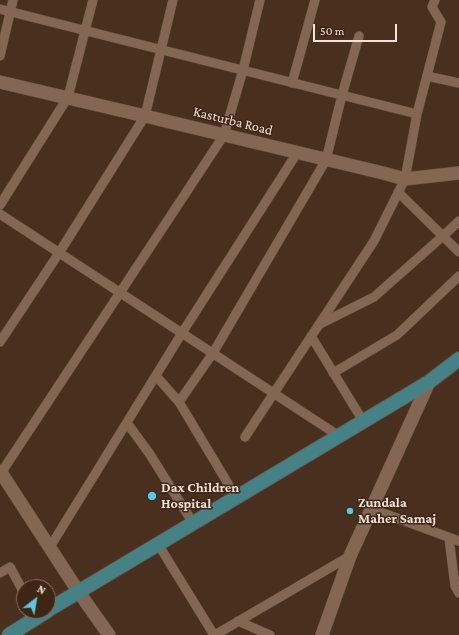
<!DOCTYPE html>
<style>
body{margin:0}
#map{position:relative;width:459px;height:635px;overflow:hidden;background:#492f1e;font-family:"Crimson Pro",serif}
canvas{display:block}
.north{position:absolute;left:16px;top:579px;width:40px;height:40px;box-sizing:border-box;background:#3e2514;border:1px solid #867162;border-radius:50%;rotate:31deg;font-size:11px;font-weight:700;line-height:16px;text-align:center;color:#f2e2d7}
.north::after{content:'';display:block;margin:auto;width:14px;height:18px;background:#56c9e0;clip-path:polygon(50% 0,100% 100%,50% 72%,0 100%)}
.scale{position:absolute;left:313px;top:24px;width:84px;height:18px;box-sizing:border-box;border:2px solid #f2e2d7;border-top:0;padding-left:5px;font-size:12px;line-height:14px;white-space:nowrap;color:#f2e2d7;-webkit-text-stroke:3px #3e2514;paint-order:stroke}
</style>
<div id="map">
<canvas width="459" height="635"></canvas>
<div class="north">N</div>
<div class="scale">50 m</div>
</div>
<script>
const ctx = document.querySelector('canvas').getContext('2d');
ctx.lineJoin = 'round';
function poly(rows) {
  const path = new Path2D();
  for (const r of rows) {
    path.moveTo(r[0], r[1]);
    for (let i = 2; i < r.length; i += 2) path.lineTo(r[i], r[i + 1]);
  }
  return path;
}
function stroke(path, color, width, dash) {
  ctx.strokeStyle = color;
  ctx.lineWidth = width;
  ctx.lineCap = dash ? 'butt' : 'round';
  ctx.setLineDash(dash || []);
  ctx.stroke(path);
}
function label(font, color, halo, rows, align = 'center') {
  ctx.font = font + ' "Crimson Pro",serif';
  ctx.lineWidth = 3;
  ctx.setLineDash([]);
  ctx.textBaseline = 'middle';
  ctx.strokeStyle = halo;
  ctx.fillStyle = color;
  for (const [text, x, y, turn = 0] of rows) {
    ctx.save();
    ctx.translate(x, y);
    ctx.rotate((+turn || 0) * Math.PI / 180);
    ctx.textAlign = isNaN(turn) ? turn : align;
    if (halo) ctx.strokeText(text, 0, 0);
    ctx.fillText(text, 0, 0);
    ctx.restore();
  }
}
const street = poly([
 [0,9,417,114],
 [0,56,13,0],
 [427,76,459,83],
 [292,83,315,0],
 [398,192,459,252],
 [0,205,68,97,93,0],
 [0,214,339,436],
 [320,324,374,297,443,236,459,221],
 [311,336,363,421],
 [0,342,59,253,145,116,173,0],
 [333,373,397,335,459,276],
 [156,376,179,402,236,497],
 [179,402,213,353,326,160,342,95,359,36],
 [127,423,149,453,193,523],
 [245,437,374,241,405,179,417,114,441,22,432,7,435,0],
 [1,473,224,135,243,70,260,0],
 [372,509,459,541],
 [449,538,455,586,459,593],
 [158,544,214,635],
 [50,547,182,333,297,153],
 [0,573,10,567,24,593],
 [238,621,270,635],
 [215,635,350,556]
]);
const secondary = poly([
 [0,82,145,116,383,173,405,179,459,173],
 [0,471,78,591,109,635],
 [322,635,350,556,429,382]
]);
const primary = poly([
 [48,610,429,382,459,359],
 [9,635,47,611]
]);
const markers = [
 [152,496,5,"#56c9e0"],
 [350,511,4,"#56c9e0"]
];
const streetNames = [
 ["Kasturba Road",233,121,14]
];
const poiNames = [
 ["Dax Children",161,488],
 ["Hospital",161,504],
 ["Zundala",358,503],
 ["Maher Samaj",358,519]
];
stroke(street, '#614c3c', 10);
stroke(secondary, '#614c3c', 14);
stroke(primary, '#614c3c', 16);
stroke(street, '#836654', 9);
stroke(secondary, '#836654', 13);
stroke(primary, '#468186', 14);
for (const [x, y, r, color] of markers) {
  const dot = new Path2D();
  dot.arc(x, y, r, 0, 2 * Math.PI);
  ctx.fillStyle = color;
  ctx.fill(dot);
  stroke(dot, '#3e2514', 1.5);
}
label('14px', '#f2e2d7', '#3e2514', streetNames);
label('bold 14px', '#f2e2d7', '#3e2514', poiNames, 'left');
</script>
